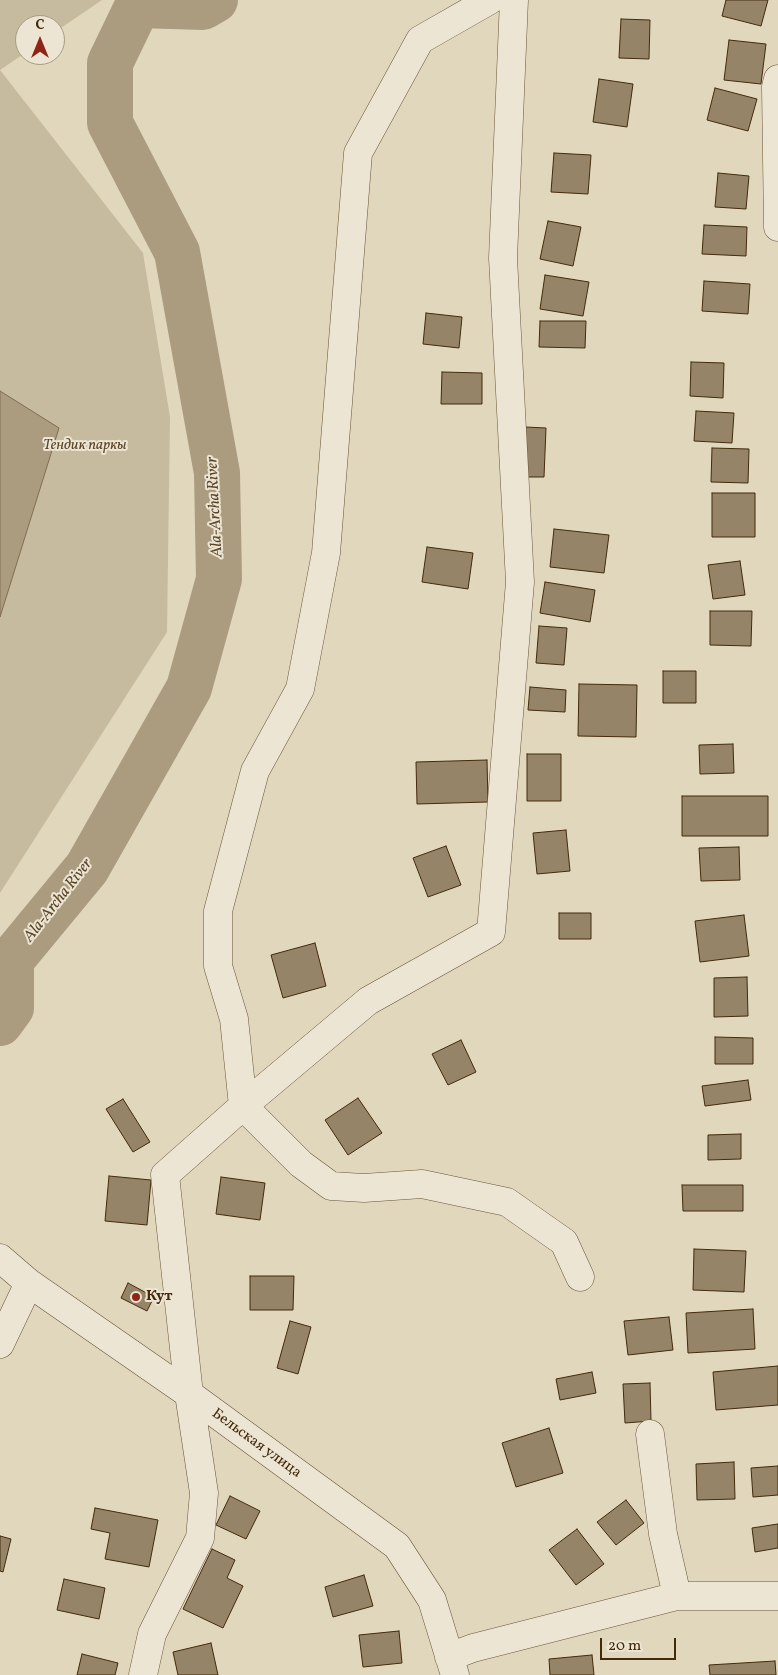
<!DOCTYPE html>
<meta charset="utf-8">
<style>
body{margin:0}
#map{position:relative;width:778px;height:1675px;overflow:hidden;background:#e1d7bd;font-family:Vollkorn,serif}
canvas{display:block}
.north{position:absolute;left:15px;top:15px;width:50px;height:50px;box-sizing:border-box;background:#ece5d4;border:1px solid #a89a84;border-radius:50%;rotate:0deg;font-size:14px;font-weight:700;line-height:20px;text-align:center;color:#432a0b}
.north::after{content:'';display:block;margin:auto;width:18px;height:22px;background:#8f2418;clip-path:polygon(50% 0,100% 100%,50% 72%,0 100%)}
.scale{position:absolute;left:600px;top:1638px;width:76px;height:22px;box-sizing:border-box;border:2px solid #432a0b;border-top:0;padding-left:6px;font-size:15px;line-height:18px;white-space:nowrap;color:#432a0b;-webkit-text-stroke:4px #ece5d4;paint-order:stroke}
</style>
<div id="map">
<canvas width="778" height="1675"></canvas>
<div class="north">С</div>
<div class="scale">20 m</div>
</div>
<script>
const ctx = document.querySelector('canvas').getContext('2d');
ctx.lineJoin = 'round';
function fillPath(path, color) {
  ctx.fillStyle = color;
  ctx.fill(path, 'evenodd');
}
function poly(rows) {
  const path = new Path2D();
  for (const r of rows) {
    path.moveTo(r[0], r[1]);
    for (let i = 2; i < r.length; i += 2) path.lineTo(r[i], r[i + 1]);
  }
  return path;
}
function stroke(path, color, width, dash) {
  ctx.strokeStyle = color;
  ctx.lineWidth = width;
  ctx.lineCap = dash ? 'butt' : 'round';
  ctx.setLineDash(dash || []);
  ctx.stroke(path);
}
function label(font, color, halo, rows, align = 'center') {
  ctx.font = font + ' Vollkorn,serif';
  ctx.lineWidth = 4;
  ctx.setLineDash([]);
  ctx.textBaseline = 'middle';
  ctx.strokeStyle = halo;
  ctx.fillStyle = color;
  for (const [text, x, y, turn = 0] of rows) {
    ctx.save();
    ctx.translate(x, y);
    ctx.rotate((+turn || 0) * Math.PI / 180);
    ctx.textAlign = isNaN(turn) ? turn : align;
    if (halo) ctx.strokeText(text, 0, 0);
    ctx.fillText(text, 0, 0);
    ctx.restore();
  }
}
const green = poly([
 [0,0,102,0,55,32,55,25,25,25,25,53,0,70,143,253,170,417,167,632,0,893]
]);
const water = poly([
 [0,391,59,428,0,617,0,391]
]);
const river = poly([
 [0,1023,11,1008,11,960,87,868,189,688,219,579,217,473,177,252,110,123,110,63,138,5,203,7,215,0]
]);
const building = poly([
 [726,0,768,0,761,26,722,16,726,0],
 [621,19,650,20,649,59,619,58,621,19],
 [729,40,766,44,761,84,724,80,729,40],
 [599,79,633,84,627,127,593,122,599,79],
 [715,88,757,99,748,131,707,120,715,88],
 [554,153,591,155,588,194,551,192,554,153],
 [718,173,749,176,746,209,715,207,718,173],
 [548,221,581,227,573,266,540,259,548,221],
 [704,225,747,227,746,256,702,254,704,225],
 [545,275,589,282,583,316,540,309,545,275],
 [704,281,750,284,748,314,702,311,704,281],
 [426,313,462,317,459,348,423,344,426,313],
 [540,321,586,321,585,348,539,347,540,321],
 [691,362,724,363,723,398,690,396,691,362],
 [442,372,482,373,482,404,441,404,442,372],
 [696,411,734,413,732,443,694,441,696,411],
 [525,427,546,428,544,477,523,477,525,427],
 [712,448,749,449,748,483,711,482,712,448],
 [712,493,755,493,755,537,712,537,712,493],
 [554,529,609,535,604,573,550,567,554,529],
 [427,547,473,553,468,589,422,582,427,547],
 [740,561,745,595,713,599,708,565,740,561],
 [545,582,595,590,590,622,540,613,545,582],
 [710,611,752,611,751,646,710,645,710,611],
 [539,626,567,628,564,665,536,663,539,626],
 [663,671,696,671,696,703,663,703,663,671],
 [579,684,637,685,636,737,578,736,579,684],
 [530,687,566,690,565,712,528,710,530,687],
 [733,744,734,773,700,774,699,745,733,744],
 [527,754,561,754,561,801,527,801,527,754],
 [487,760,488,802,417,804,416,762,487,760],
 [682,796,768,796,768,836,682,836,682,796],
 [566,830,570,871,537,874,533,833,566,830],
 [446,846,461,885,428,897,413,858,446,846],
 [739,847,740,880,701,881,699,848,739,847],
 [559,913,591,913,591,939,559,939,559,913],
 [744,915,749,956,700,962,695,921,744,915],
 [315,943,326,986,283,998,271,955,315,943],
 [747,977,748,1016,714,1017,714,978,747,977],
 [715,1037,753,1038,753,1064,715,1064,715,1037],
 [461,1040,476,1072,448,1085,432,1054,461,1040],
 [748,1080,751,1100,705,1106,702,1086,748,1080],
 [358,1098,382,1133,348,1155,325,1120,358,1098],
 [123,1099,150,1142,133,1152,106,1109,123,1099],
 [741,1134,741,1159,708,1160,708,1135,741,1134],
 [109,1176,151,1180,147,1225,105,1221,109,1176],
 [221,1177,265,1183,260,1220,216,1214,221,1177],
 [682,1185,743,1185,743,1211,683,1211,682,1185],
 [694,1249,746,1251,744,1292,693,1290,694,1249],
 [250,1276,294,1276,293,1310,250,1310,250,1276],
 [128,1283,154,1297,147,1311,121,1298,128,1283],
 [753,1309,755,1349,688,1353,686,1313,753,1309],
 [669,1317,673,1350,628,1355,624,1321,669,1317],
 [290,1321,311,1327,298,1374,277,1368,290,1321],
 [778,1366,778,1405,716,1410,713,1372,778,1366],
 [592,1372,596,1393,560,1400,556,1379,592,1372],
 [650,1383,651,1421,625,1423,623,1384,650,1383],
 [549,1428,563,1473,516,1487,502,1443,549,1428],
 [734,1462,735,1499,697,1500,696,1464,734,1462],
 [778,1466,778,1495,753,1497,751,1468,778,1466],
 [230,1496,260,1511,246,1539,216,1525,230,1496],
 [626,1500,644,1523,616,1545,597,1522,626,1500],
 [95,1508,158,1520,149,1567,105,1559,110,1533,91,1529,95,1508],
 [778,1524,778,1548,755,1552,752,1528,778,1524],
 [577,1529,604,1564,576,1585,549,1550,577,1529],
 [0,1536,11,1539,3,1572,0,1571,0,1536],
 [212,1549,235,1560,227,1578,243,1586,223,1628,183,1609,212,1549],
 [364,1575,373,1606,333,1617,325,1587,364,1575],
 [64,1579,105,1588,99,1619,57,1610,64,1579],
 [399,1631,402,1663,363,1667,359,1635,399,1631],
 [211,1643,218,1675,178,1675,173,1652,211,1643],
 [82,1654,118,1663,115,1675,77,1675,82,1654],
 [592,1655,594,1675,550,1675,549,1659,592,1655],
 [775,1661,776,1675,710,1675,709,1665,775,1661]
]);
const minor = poly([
 [490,0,420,40,358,153,326,553,300,689,255,771,218,911,218,966,234,1019,243,1106,301,1164,331,1186,364,1188,422,1184,507,1202,564,1242,580,1277],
 [778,79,776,87,778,227],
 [0,1258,29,1283,189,1394,397,1546,432,1600,455,1675],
 [0,1344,29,1283],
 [650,1434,663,1534,677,1596],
 [449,1657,473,1648,677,1596,778,1596],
 [143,1675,152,1634,200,1538,204,1493,189,1394,165,1175,243,1106,368,1001,491,932,520,582,503,258,514,0]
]);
const markers = [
 [136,1297,5,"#8f2418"]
];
const parkNames = [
 ["Тендик паркы",85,446]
];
const poiNames = [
 ["Кут",146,1297]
];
const streetNames = [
 ["Бельская улица",256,1444,36]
];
const waterNames = [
 ["Ala-Archa River",216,507,-93],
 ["Ala-Archa River",59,901,-52]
];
fillPath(green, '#c6ba9f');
fillPath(water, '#ab9c80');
stroke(water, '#816e51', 1);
stroke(river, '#ab9c80', 46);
fillPath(building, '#958468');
stroke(building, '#432a0b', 1);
stroke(minor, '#6a5538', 29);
stroke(minor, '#ece5d4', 28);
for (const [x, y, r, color] of markers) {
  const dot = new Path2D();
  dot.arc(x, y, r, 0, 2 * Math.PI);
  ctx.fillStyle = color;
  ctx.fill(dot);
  stroke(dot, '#ece5d4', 2);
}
label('italic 15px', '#5d4729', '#ece5d4', parkNames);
label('bold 15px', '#432a0b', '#ece5d4', poiNames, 'left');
label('15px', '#432a0b', '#ece5d4', streetNames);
label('italic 16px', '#5d4628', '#ece5d4', waterNames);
</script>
